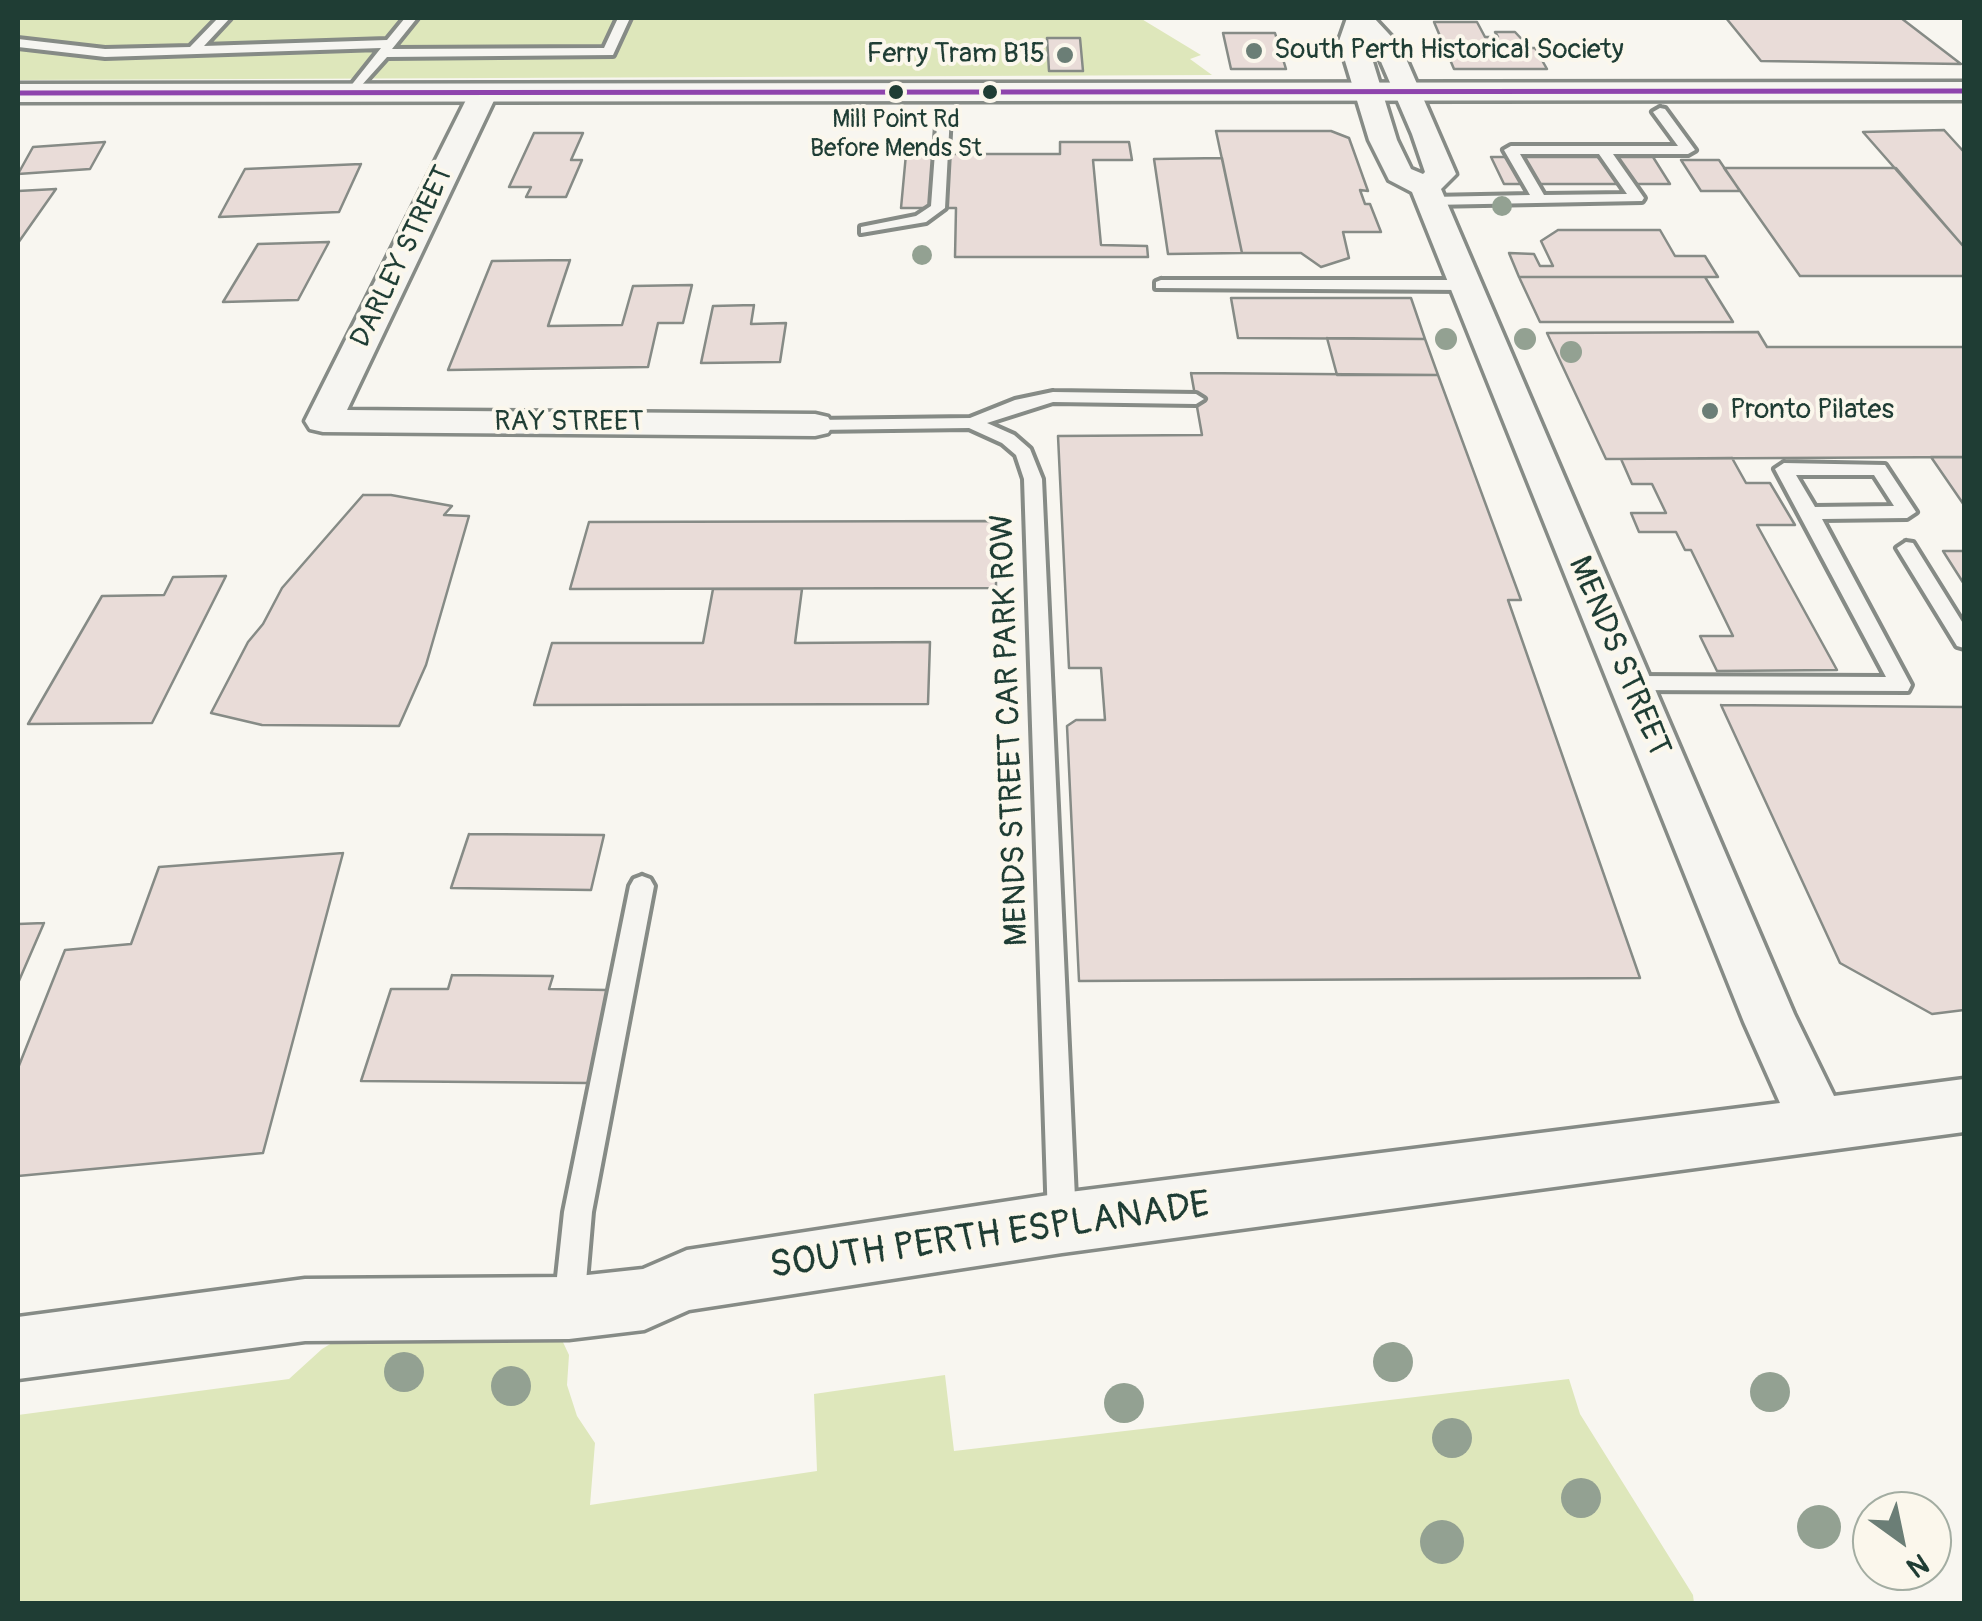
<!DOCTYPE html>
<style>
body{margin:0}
#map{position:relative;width:1982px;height:1621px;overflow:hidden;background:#f8f6f0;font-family:Pangolin,sans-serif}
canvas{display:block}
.frame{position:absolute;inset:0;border:20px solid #1f3d34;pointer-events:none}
.north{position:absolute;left:1852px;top:1491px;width:100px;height:100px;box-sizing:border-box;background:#fbf7ec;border:2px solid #a3ada2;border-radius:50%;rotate:147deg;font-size:28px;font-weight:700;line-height:40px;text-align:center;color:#1f3d34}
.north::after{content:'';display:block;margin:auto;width:35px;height:45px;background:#6b7e76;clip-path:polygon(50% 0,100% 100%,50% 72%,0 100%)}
</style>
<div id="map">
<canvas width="1982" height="1621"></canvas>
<div class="frame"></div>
<div class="north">N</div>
</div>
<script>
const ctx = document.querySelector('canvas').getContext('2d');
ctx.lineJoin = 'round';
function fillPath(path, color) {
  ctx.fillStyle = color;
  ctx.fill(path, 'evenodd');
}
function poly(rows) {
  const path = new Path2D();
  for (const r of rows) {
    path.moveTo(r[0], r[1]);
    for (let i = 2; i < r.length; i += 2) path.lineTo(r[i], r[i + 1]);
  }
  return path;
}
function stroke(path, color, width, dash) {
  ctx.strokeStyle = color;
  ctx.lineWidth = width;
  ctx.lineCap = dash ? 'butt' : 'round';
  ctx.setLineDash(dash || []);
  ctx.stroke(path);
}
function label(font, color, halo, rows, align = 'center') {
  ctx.font = font + ' Pangolin,sans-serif';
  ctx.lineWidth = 8;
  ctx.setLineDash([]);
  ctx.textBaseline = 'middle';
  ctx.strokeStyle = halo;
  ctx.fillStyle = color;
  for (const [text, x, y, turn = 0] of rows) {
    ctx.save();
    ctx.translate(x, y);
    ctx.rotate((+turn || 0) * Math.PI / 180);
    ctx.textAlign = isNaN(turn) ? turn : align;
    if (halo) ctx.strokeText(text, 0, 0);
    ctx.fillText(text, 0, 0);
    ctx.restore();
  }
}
const green = poly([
 [18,18,1140,18,1201,55,1190,59,1212,75,18,80],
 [375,1336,562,1340,569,1355,567,1385,577,1416,595,1443,590,1505,817,1471,814,1394,945,1375,954,1451,1569,1379,1580,1414,1693,1595,1694,1603,18,1603,18,1415,289,1379,322,1349,340,1338]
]);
const building = poly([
 [1726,18,1901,18,1961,64,1761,61,1726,18],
 [1434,22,1477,22,1485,37,1498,37,1495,32,1515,32,1530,48,1535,48,1547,69,1454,69,1434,22],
 [1223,33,1275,33,1286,69,1231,69,1223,33],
 [1047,38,1080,38,1083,71,1049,71,1047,38],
 [1944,130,1964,152,1964,247,1863,132,1944,130],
 [1216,131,1331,131,1349,138,1368,191,1360,190,1365,204,1370,204,1381,232,1343,232,1349,258,1321,267,1301,253,1242,253,1216,131],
 [534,133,583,133,571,160,582,160,566,197,526,197,531,187,509,187,534,133],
 [105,142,90,169,18,174,33,147,105,142],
 [1060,142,1129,142,1132,160,1093,160,1101,245,1147,246,1148,257,955,257,956,208,901,208,906,154,1060,154,1060,142],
 [1491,157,1653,157,1670,184,1504,184,1491,157],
 [1222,158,1242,253,1168,254,1154,159,1222,158],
 [1681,160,1719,160,1740,191,1701,191,1681,160],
 [361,164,339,212,219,217,245,169,361,164],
 [1724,168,1896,168,1964,247,1964,276,1800,276,1724,168],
 [56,189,18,243,18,191,56,189],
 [1558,230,1660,230,1675,256,1705,256,1718,277,1519,277,1509,253,1534,254,1540,266,1553,266,1541,241,1558,230],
 [329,242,298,300,223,302,258,244,329,242],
 [570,260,548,326,622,325,633,286,692,285,683,323,658,323,648,367,448,370,492,261,570,260],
 [1519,277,1705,277,1733,322,1540,322,1519,277],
 [1231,298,1411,298,1425,339,1238,338,1231,298],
 [754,305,751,324,786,323,780,362,701,363,713,306,754,305],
 [1758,332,1767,347,1964,347,1964,457,1606,459,1547,333,1758,332],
 [1327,338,1425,339,1438,375,1337,375,1327,338],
 [1191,373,1438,375,1521,600,1508,600,1640,978,1079,981,1067,726,1076,720,1105,720,1101,668,1069,668,1058,436,1202,435,1191,373],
 [1931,457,1964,457,1964,505,1931,457],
 [1732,458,1746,483,1770,483,1795,525,1757,525,1837,670,1717,671,1700,636,1733,636,1691,550,1685,550,1676,532,1639,532,1631,513,1666,513,1652,484,1632,484,1621,459,1732,458],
 [363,495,391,495,452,506,444,515,469,516,426,665,399,726,262,725,211,713,248,642,263,624,282,588,363,495],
 [996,521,996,588,570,589,589,522,996,521],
 [1943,551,1964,551,1964,584,1943,551],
 [226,576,152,723,28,724,102,596,164,595,173,577,226,576],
 [713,589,802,589,795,643,930,642,928,704,534,705,552,643,703,643,713,589],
 [1721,705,1964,707,1964,1010,1932,1014,1840,963,1721,705],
 [469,834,604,835,591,890,451,888,469,834],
 [343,853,263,1153,18,1176,18,1068,65,950,131,944,159,867,343,853],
 [44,923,18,983,18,924,44,923],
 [452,975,553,976,549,989,608,990,588,1083,361,1081,391,989,448,989,452,975]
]);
const service = poly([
 [218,18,230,18,204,46,387,40,405,18,417,18,392,49,604,48,618,18,630,18,613,55,387,57,352,96,346,92,381,48,105,57,18,47,18,39,105,49,190,47,218,18],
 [1660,108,1665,109,1695,150,1688,154,1613,154,1644,198,1642,201,1431,205,1424,201,1431,197,1530,195,1504,150,1511,146,1678,146,1653,112,1660,108],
 [1520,154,1599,154,1627,194,1544,195,1520,154],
 [938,112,950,115,945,208,926,222,861,233,861,227,916,216,931,206,938,112],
 [1161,280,1464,280,1472,285,1464,290,1156,288,1156,282,1161,280],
 [1053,392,1196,394,1204,399,1196,404,1053,402,987,423,1014,435,1030,449,1042,479,1076,1220,1072,1230,1062,1234,1052,1230,1048,1220,1024,479,1016,455,1002,443,969,428,815,430,806,425,815,420,970,418,1015,400,1053,392],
 [1784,463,1885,465,1916,512,1907,518,1822,519,1911,685,1908,691,1622,690,1619,684,1622,678,1629,676,1886,677,1775,469,1784,463],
 [1796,475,1874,475,1894,506,1815,507,1796,475],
 [1906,542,1913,543,1964,625,1964,648,1957,646,1897,548,1906,542],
 [642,876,650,879,654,886,592,1212,584,1305,579,1315,569,1320,559,1315,554,1305,564,1212,630,886,634,879,642,876]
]);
const minor = poly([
 [1347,18,1374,18,1401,47,1456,174,1441,189,1794,1014,1834,1096,1964,1079,1964,1132,1062,1253,689,1310,644,1330,569,1339,305,1341,18,1379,18,1317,305,1279,569,1277,643,1269,687,1250,1062,1193,1780,1103,1744,1022,1412,192,1389,180,1369,140,1339,41,1347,18],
 [1366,39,1376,50,1412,134,1425,172,1423,174,1411,169,1397,140,1366,39],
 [484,84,498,92,347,410,815,414,828,417,833,425,828,433,815,436,323,432,310,429,305,421,470,92,484,84]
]);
const secondary = poly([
 [1964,82,1964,100,18,102,18,84,1964,82]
]);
const bus1 = poly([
 [18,93,1964,91]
]);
const trees = [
 [1502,206,10],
 [922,255,10],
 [1446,339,11],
 [1525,339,11],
 [1571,352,11],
 [1393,1362,20],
 [404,1372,20],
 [511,1386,20],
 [1770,1392,20],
 [1124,1403,20],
 [1452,1438,20],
 [1581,1498,20],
 [1819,1527,22],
 [1442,1542,22]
];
const markers = [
 [1254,51,10,"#6b7e76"],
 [1065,55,10,"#6b7e76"],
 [896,92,9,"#1f3d34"],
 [990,92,9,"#1f3d34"],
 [1710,411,10,"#6b7e76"]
];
const farBusnames = [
 ["Mill Point Rd",896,121],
 ["Before Mends St",896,150]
];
const farPoinames = [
 ["South Perth Historical Society",1274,51],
 ["Ferry Tram B15",1045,55,"right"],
 ["Pronto Pilates",1730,411]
];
const farStreetnames = [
 ["DARLEY STREET",403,257,-64],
 ["RAY STREET",569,423]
];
const streetNames = [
 ["MENDS STREET",1618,657,67],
 ["MENDS STREET CAR PARK ROW",1011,730,-92]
];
const nearStreetnames = [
 ["SOUTH PERTH ESPLANADE",990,1237,-8]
];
fillPath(green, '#dee7bb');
fillPath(building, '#e9dcd8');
stroke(building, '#868b86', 2.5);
stroke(service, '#868b86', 8);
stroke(minor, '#868b86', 7);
stroke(secondary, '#868b86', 7);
fillPath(service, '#f6f5f1');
fillPath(minor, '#f6f5f1');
fillPath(secondary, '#f6f5f1');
stroke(bus1, '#8e44ad', 5);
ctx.fillStyle = '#93a192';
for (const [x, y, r] of trees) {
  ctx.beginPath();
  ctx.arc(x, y, r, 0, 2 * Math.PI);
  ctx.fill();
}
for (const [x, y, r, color] of markers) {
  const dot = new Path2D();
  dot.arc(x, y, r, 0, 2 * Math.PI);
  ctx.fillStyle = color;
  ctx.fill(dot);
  stroke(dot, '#fbf7ec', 4);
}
label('25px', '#1f3d34', '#fbf7ec', farBusnames);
label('28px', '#1f3d34', '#fbf7ec', farPoinames, 'left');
label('28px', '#1f3d34', '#fbf7ec', farStreetnames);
label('32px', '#1f3d34', '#fbf7ec', streetNames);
label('38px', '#1f3d34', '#fbf7ec', nearStreetnames);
</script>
